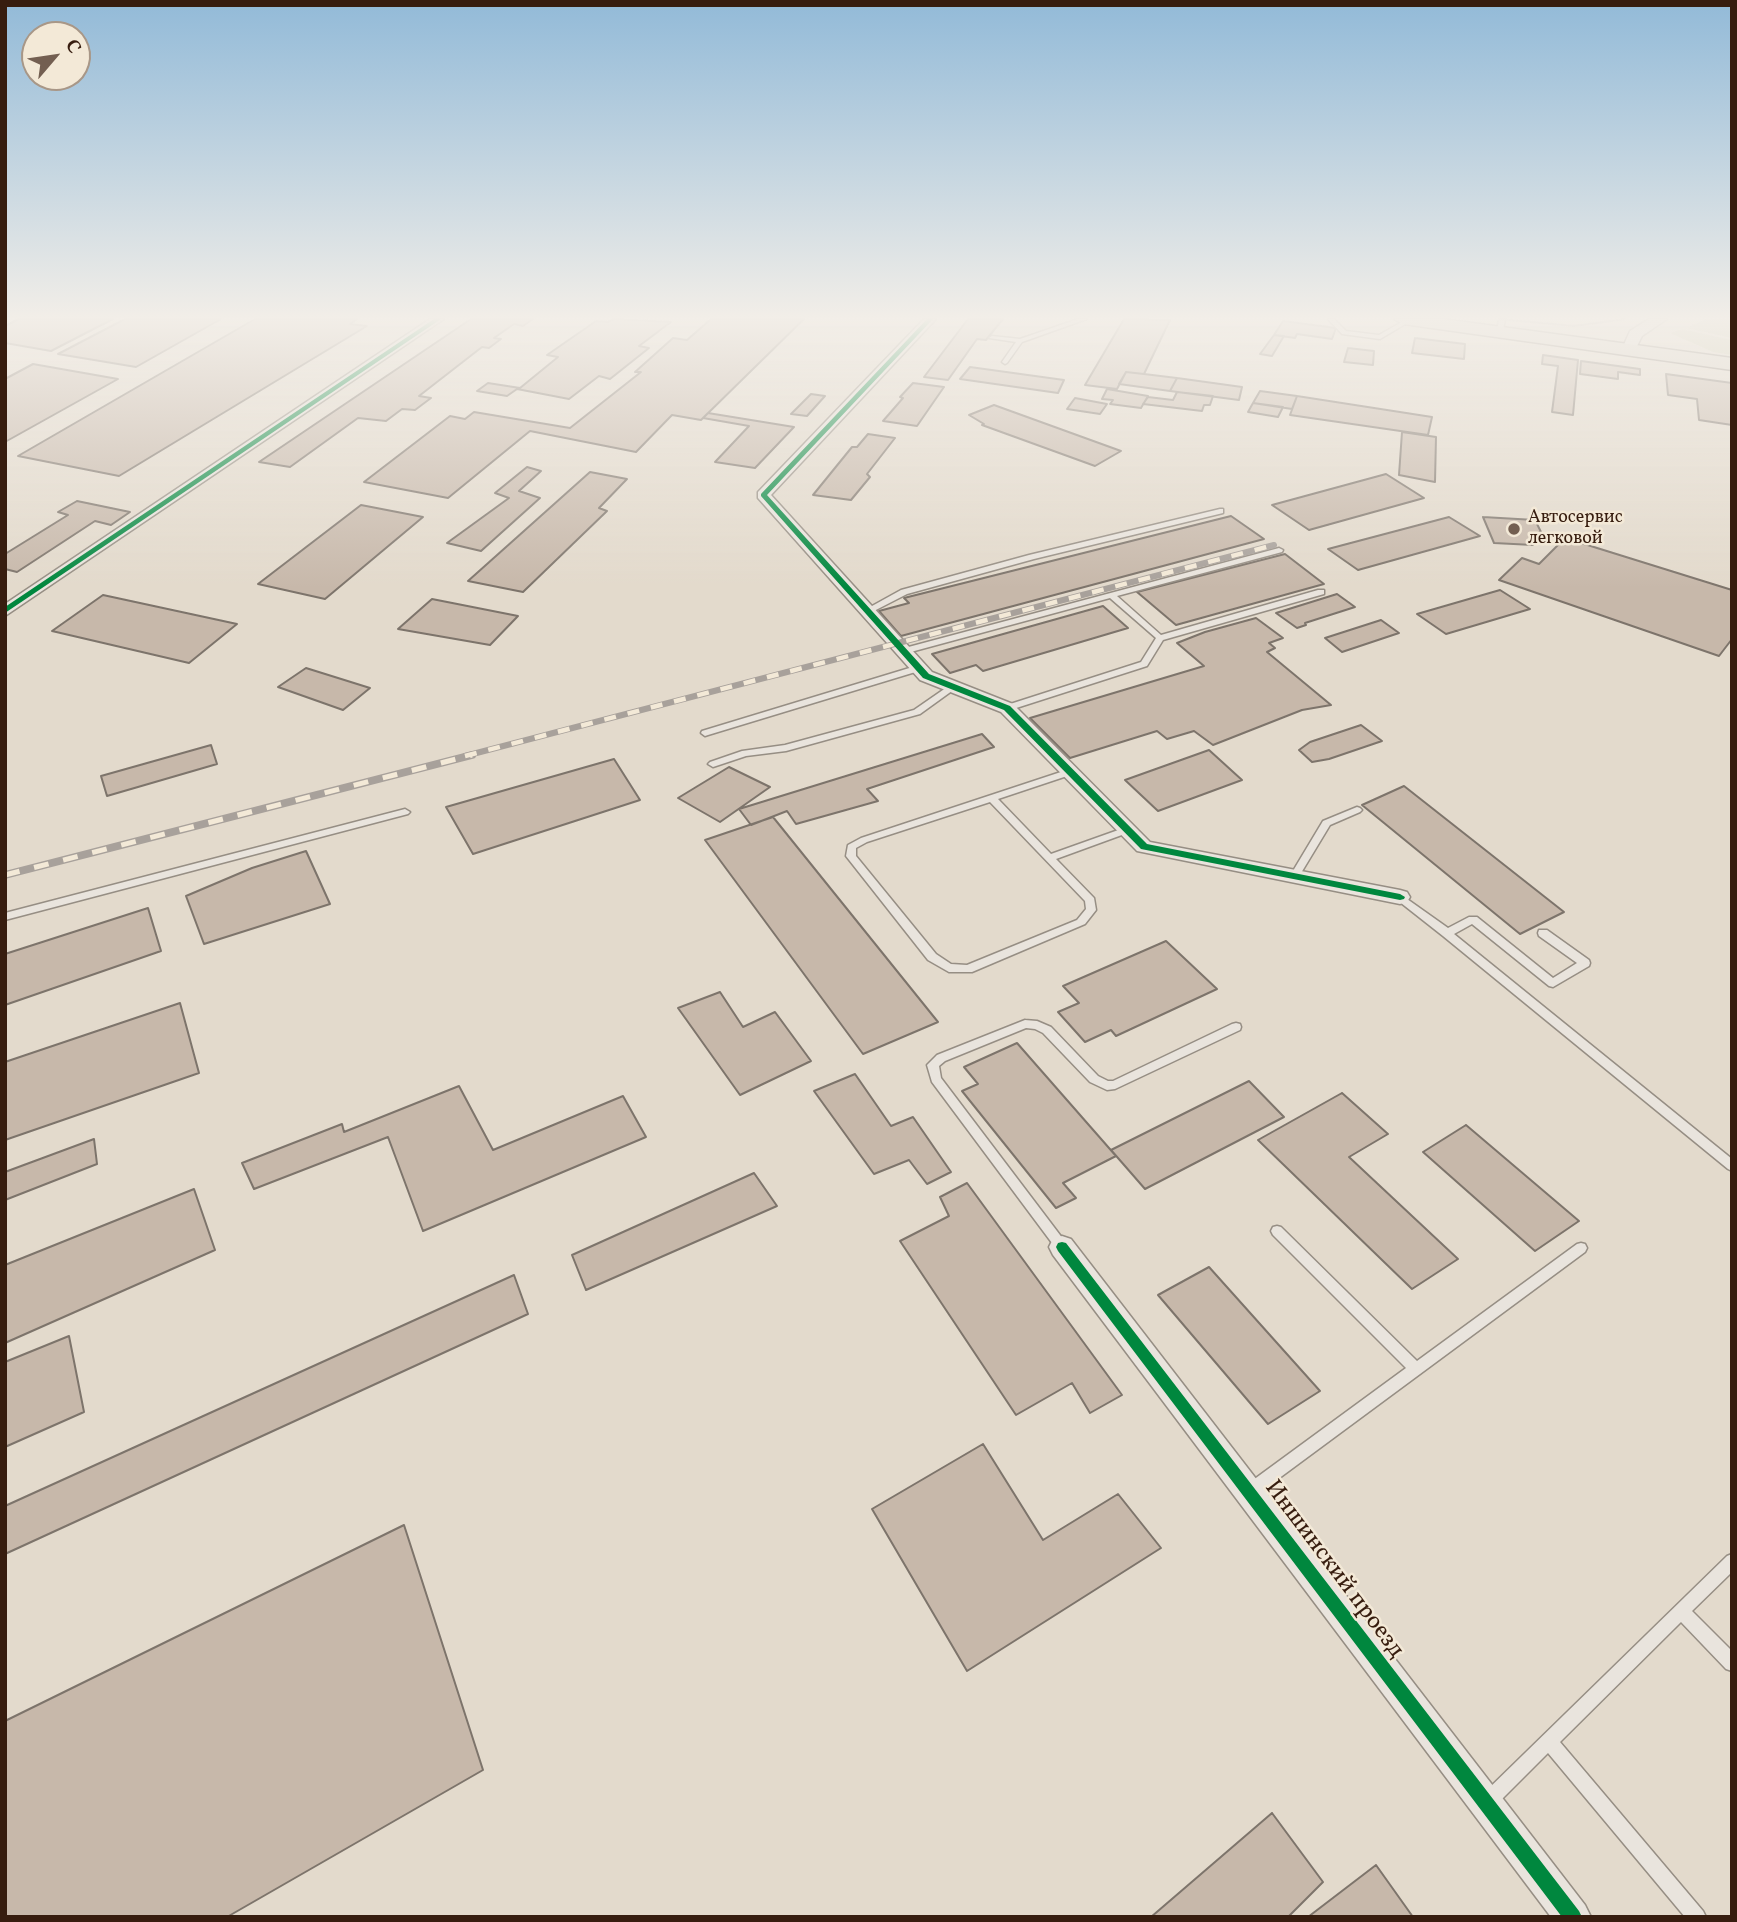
<!DOCTYPE html>
<meta charset="utf-8">
<style>
body{margin:0}
#map{position:relative;width:1737px;height:1922px;overflow:hidden;background:#e3dacc;font-family:Vollkorn,serif}
canvas{display:block}
.frame{position:absolute;inset:0;border:7px solid #371d0f;pointer-events:none}
.north{position:absolute;left:21px;top:21px;width:70px;height:70px;box-sizing:border-box;background:#f3e9d7;border:2px solid #a89787;border-radius:50%;rotate:61deg;font-size:19px;font-weight:700;line-height:28px;text-align:center;color:#371d0f}
.north::after{content:'';display:block;margin:auto;width:24px;height:32px;background:#735f51;clip-path:polygon(50% 0,100% 100%,50% 72%,0 100%)}
</style>
<div id="map">
<canvas width="1737" height="1922"></canvas>
<div class="frame"></div>
<div class="north">С</div>
</div>
<script>
const ctx = document.querySelector('canvas').getContext('2d');
ctx.lineJoin = 'round';
function fillPath(path, color) {
  ctx.fillStyle = color;
  ctx.fill(path, 'evenodd');
}
function poly(rows) {
  const path = new Path2D();
  for (const r of rows) {
    path.moveTo(r[0], r[1]);
    for (let i = 2; i < r.length; i += 2) path.lineTo(r[i], r[i + 1]);
  }
  return path;
}
function stroke(path, color, width, dash) {
  ctx.strokeStyle = color;
  ctx.lineWidth = width;
  ctx.lineCap = dash ? 'butt' : 'round';
  ctx.setLineDash(dash || []);
  ctx.stroke(path);
}
function label(font, color, halo, rows, align = 'center') {
  ctx.font = font + ' Vollkorn,serif';
  ctx.lineWidth = 5;
  ctx.setLineDash([]);
  ctx.textBaseline = 'middle';
  ctx.strokeStyle = halo;
  ctx.fillStyle = color;
  for (const [text, x, y, turn = 0] of rows) {
    ctx.save();
    ctx.translate(x, y);
    ctx.rotate((+turn || 0) * Math.PI / 180);
    ctx.textAlign = isNaN(turn) ? turn : align;
    if (halo) ctx.strokeText(text, 0, 0);
    ctx.fillText(text, 0, 0);
    ctx.restore();
  }
}
const green = poly([
 [1706,319,1732,319,1732,338,1686,328],
 [1682,329,1732,340,1732,355,1713,352,1670,333]
]);
const building = poly([
 [19,319,113,319,51,351,5,343,5,326,19,319],
 [125,319,221,319,136,367,58,354,125,319],
 [255,319,357,319,350,324,367,326,119,476,18,456,255,319],
 [471,319,533,319,523,326,514,324,494,338,501,339,489,348,482,347,419,396,431,398,415,410,402,409,386,421,358,418,290,467,259,462,471,319],
 [614,319,671,322,639,346,649,348,610,379,599,376,569,399,517,389,507,396,477,391,488,383,520,388,558,357,547,355,596,321,608,322,614,319],
 [711,319,804,319,701,420,672,415,636,452,530,431,448,498,364,482,450,416,465,419,474,412,570,428,641,372,635,372,673,338,687,340,711,319],
 [968,319,1003,319,986,340,977,339,948,380,924,377,968,319],
 [1124,319,1170,320,1144,374,1126,372,1117,389,1085,385,1124,319],
 [1283,321,1336,328,1332,339,1297,334,1295,338,1274,335,1283,321],
 [1274,335,1284,336,1272,356,1260,354,1274,335],
 [1415,338,1465,344,1464,359,1412,353,1415,338],
 [1348,348,1374,351,1373,365,1344,362,1348,348],
 [1543,355,1578,360,1573,415,1552,412,1558,366,1542,364,1543,355],
 [1581,361,1640,369,1640,375,1618,372,1618,379,1580,374,1581,361],
 [33,364,118,379,5,442,5,379,33,364],
 [970,367,1064,380,1058,393,960,379,970,367],
 [1126,372,1144,374,1177,378,1170,391,1119,384,1126,372],
 [1666,374,1732,383,1732,425,1699,420,1697,399,1668,395,1666,374],
 [1177,378,1242,387,1239,400,1170,391,1177,378],
 [913,383,944,387,917,426,883,421,903,398,900,397,913,383],
 [1107,389,1148,396,1141,408,1110,404,1113,400,1102,399,1107,389],
 [1260,391,1297,396,1292,409,1253,403,1260,391],
 [1177,392,1213,396,1210,405,1204,405,1202,411,1143,404,1148,397,1173,400,1177,392],
 [811,394,825,396,807,416,791,414,811,394],
 [1297,396,1432,417,1428,435,1290,415,1297,396],
 [1075,398,1107,404,1100,414,1067,409,1075,398],
 [1253,403,1283,407,1278,417,1248,412,1253,403],
 [994,405,1121,451,1095,466,982,425,984,424,969,415,994,405],
 [708,413,794,427,755,468,715,462,749,426,703,418,708,413],
 [1402,432,1436,437,1435,482,1399,475,1402,432],
 [868,434,895,438,867,474,870,477,851,500,813,495,852,447,857,447,868,434],
 [527,467,541,471,519,491,540,498,481,551,447,543,509,498,495,493,527,467],
 [590,472,627,479,599,508,607,511,523,592,468,581,590,472],
 [1386,474,1424,498,1309,530,1272,505,1386,474],
 [77,501,130,512,111,525,95,521,17,572,5,569,5,554,68,515,58,512,77,501],
 [361,505,423,517,325,599,258,584,361,505],
 [1231,516,1264,539,901,636,879,611,909,603,904,598,1231,516],
 [1449,517,1480,536,1358,570,1328,549,1449,517],
 [1483,517,1535,520,1544,538,1530,537,1533,545,1494,543,1483,517],
 [1565,538,1732,590,1732,639,1719,656,1499,580,1522,558,1539,564,1565,538],
 [1285,554,1324,584,1176,625,1137,592,1285,554],
 [1500,590,1530,609,1446,634,1417,614,1500,590],
 [1337,594,1355,607,1305,623,1306,625,1297,628,1276,613,1337,594],
 [103,595,237,624,189,663,52,631,103,595],
 [432,599,518,616,490,645,398,629,432,599],
 [1103,606,1128,628,983,671,976,665,950,673,932,654,1103,606],
 [1256,618,1283,638,1269,643,1275,648,1267,652,1331,705,1302,710,1213,745,1194,731,1167,739,1157,731,1070,758,1030,718,1204,666,1177,643,1205,632,1256,618],
 [1381,620,1399,633,1342,652,1325,638,1381,620],
 [306,668,370,688,343,710,278,687,306,668],
 [1361,725,1382,741,1329,759,1312,762,1299,750,1310,742,1361,725],
 [982,734,994,747,867,789,878,801,796,824,787,811,751,825,739,809,982,734],
 [211,745,217,764,107,796,101,776,211,745],
 [1209,750,1242,780,1158,811,1125,780,1209,750],
 [614,759,640,800,473,854,446,807,614,759],
 [729,767,770,787,720,822,678,798,729,767],
 [1404,786,1564,912,1520,934,1362,805,1404,786],
 [773,817,938,1022,863,1054,705,840,773,817],
 [306,851,330,904,204,944,186,896,252,868,306,851],
 [148,908,161,951,5,1005,5,954,148,908],
 [1166,941,1217,989,1116,1036,1111,1030,1085,1042,1058,1012,1079,1003,1063,986,1166,941],
 [720,992,743,1027,775,1012,811,1061,740,1095,678,1008,720,992],
 [180,1003,199,1073,5,1140,5,1062,180,1003],
 [1017,1043,1116,1156,1063,1183,1076,1198,1056,1208,962,1091,978,1084,964,1067,1017,1043],
 [855,1074,891,1126,913,1117,951,1172,927,1184,909,1160,874,1174,814,1091,855,1074],
 [1249,1081,1284,1117,1145,1189,1111,1150,1249,1081],
 [459,1086,493,1150,623,1096,646,1137,423,1231,388,1137,254,1189,242,1163,342,1124,344,1132,459,1086],
 [1342,1093,1388,1134,1349,1157,1458,1259,1412,1289,1258,1140,1342,1093],
 [1466,1125,1579,1221,1535,1251,1423,1152,1466,1125],
 [94,1139,97,1164,5,1200,5,1172,94,1139],
 [754,1173,777,1206,586,1290,572,1255,754,1173],
 [967,1183,1122,1395,1090,1413,1072,1383,1016,1415,900,1241,949,1216,940,1197,967,1183],
 [194,1189,215,1250,5,1343,5,1265,194,1189],
 [1209,1267,1320,1391,1268,1424,1158,1295,1209,1267],
 [514,1275,528,1314,5,1554,5,1506,514,1275],
 [69,1336,84,1412,5,1447,5,1362,69,1336],
 [983,1444,1043,1540,1118,1494,1161,1548,967,1671,872,1509,983,1444],
 [404,1525,483,1770,227,1917,5,1917,5,1721,404,1525],
 [1272,1813,1323,1882,1288,1917,1151,1917,1272,1813],
 [1376,1865,1413,1917,1308,1917,1376,1865]
]);
const service = poly([
 [1078,319,1087,319,1022,342,1007,363,1005,364,1002,362,1016,342,989,338,992,336,1020,339,1078,319],
 [1328,319,1334,319,1346,331,1379,335,1407,319,1412,320,1380,339,1342,334,1328,319],
 [1499,319,1505,319,1503,331,1500,333,1497,331,1499,319],
 [1220,509,1223,509,1223,513,1034,559,907,594,870,613,867,613,863,611,901,590,1029,555,1220,509],
 [1279,548,1283,550,1282,552,1117,596,1161,635,1318,590,1324,590,1324,594,1163,640,1147,666,1010,710,1004,710,1003,708,1004,706,1141,662,1156,638,1110,598,907,653,904,653,900,651,901,649,1279,548],
 [916,666,922,666,923,668,922,670,708,735,705,736,701,733,702,731,916,666],
 [953,683,956,684,956,688,920,714,786,751,746,756,713,767,708,764,710,762,742,751,785,745,914,710,953,683],
 [1070,769,1075,772,1073,774,998,799,1051,854,1124,828,1130,828,1132,830,1130,832,1056,859,1094,898,1096,910,1085,924,972,972,949,972,928,960,846,856,848,845,861,838,1070,769],
 [990,802,1085,901,1086,909,1077,920,967,965,951,964,936,954,856,856,856,848,867,842,990,802],
 [1357,807,1360,808,1362,810,1360,812,1330,825,1298,878,1292,878,1290,876,1323,821,1357,807],
 [405,809,410,812,408,814,5,920,5,913,405,809],
 [1400,894,1448,928,1469,917,1477,917,1553,978,1577,963,1539,936,1538,933,1539,930,1547,930,1589,960,1590,963,1589,966,1553,987,1549,986,1472,924,1454,934,1732,1159,1732,1171,1728,1169,1443,936,1396,899,1395,897,1400,894],
 [1025,1020,1037,1021,1051,1027,1098,1076,1108,1081,1113,1081,1232,1024,1236,1023,1240,1024,1241,1027,1240,1030,1115,1089,1107,1090,1090,1082,1043,1033,1035,1029,1026,1028,945,1061,939,1066,941,1078,1066,1243,1068,1247,1066,1251,1062,1252,1058,1251,932,1082,927,1065,937,1055,1025,1020],
 [1277,1226,1281,1227,1417,1361,1577,1244,1581,1243,1585,1244,1587,1248,1585,1252,1255,1496,1250,1498,1245,1496,1243,1491,1245,1486,1406,1368,1273,1235,1271,1231,1273,1227,1277,1226],
 [1732,1554,1732,1572,1692,1611,1732,1651,1732,1671,1726,1669,1681,1622,1560,1742,1703,1911,1706,1917,1685,1917,1548,1753,1495,1806,1489,1808,1483,1806,1481,1800,1483,1794,1727,1556,1732,1554]
]);
const minor = poly([
 [430,319,444,319,5,616,5,604,430,319],
 [924,319,936,319,771,495,932,672,1013,704,1150,842,1400,890,1407,892,1410,897,1407,902,1400,904,1137,851,1001,712,920,680,758,498,758,492,924,319],
 [1062,1236,1071,1239,1585,1905,1591,1917,1551,1917,1053,1255,1049,1247,1053,1239,1062,1236]
]);
const tertiary = poly([
 [1649,319,1667,319,1642,336,1634,352,1624,352,1622,349,1630,331,1649,319]
]);
const primary = poly([
 [1394,319,1443,319,1732,358,1732,370,1403,324,1394,319]
]);
const tram = poly([
 [1499,319,1574,326,1625,319]
]);
const railFar1 = poly([
 [465,756,1274,545]
]);
const rail = poly([
 [5,875,472,755]
]);
const cycleway = poly([
 [434,319,441,319,5,613,5,607,434,319],
 [927,319,933,319,767,495,929,674,1010,706,1147,844,1400,894,1405,897,1404,899,1400,900,1141,849,1004,710,923,678,761,496,761,494,927,319],
 [1062,1242,1066,1243,1579,1911,1582,1917,1562,1917,1058,1251,1056,1247,1058,1243,1062,1242]
]);
const markers = [
 [1514,529,7,"#735f51"]
];
const farPoinames = [
 ["Автосервис",1528,519],
 ["легковой",1528,540]
];
const nearStreetnames = [
 ["Иншинский проезд",1333,1570,53]
];
fillPath(green, '#cdccac');
fillPath(building, '#c7b8aa');
stroke(building, '#7d746b', 2);
stroke(service, '#968e84', 3);
stroke(minor, '#968e84', 3);
stroke(tertiary, '#968e84', 3);
stroke(primary, '#7d746b', 3);
fillPath(service, '#e9e4dd');
fillPath(minor, '#e9e4dd');
fillPath(tertiary, '#e9e4dd');
fillPath(primary, '#dcd5c9');
stroke(tram, '#a8a19b', 2);
stroke(railFar1, '#a8a19b', 6);
stroke(rail, '#a8a19b', 8);
stroke(railFar1, '#f3e9d7', 4.5, [12]);
stroke(rail, '#f3e9d7', 5, [15]);
fillPath(cycleway, '#00873e');
const sky = ctx.createLinearGradient(0, 0, 0, 588);
sky.addColorStop(0, '#92bad8');
sky.addColorStop(0.54, '#f2eee8');
sky.addColorStop(1, '#f2eee800');
ctx.fillStyle = sky;
ctx.fillRect(0, 0, 1737, 588);
for (const [x, y, r, color] of markers) {
  const dot = new Path2D();
  dot.arc(x, y, r, 0, 2 * Math.PI);
  ctx.fillStyle = color;
  ctx.fill(dot);
  stroke(dot, '#f3e9d7', 2.5);
}
label('18px', '#371d0f', '#f3e9d7', farPoinames, 'left');
label('24px', '#371d0f', '#f3e9d7', nearStreetnames);
</script>
